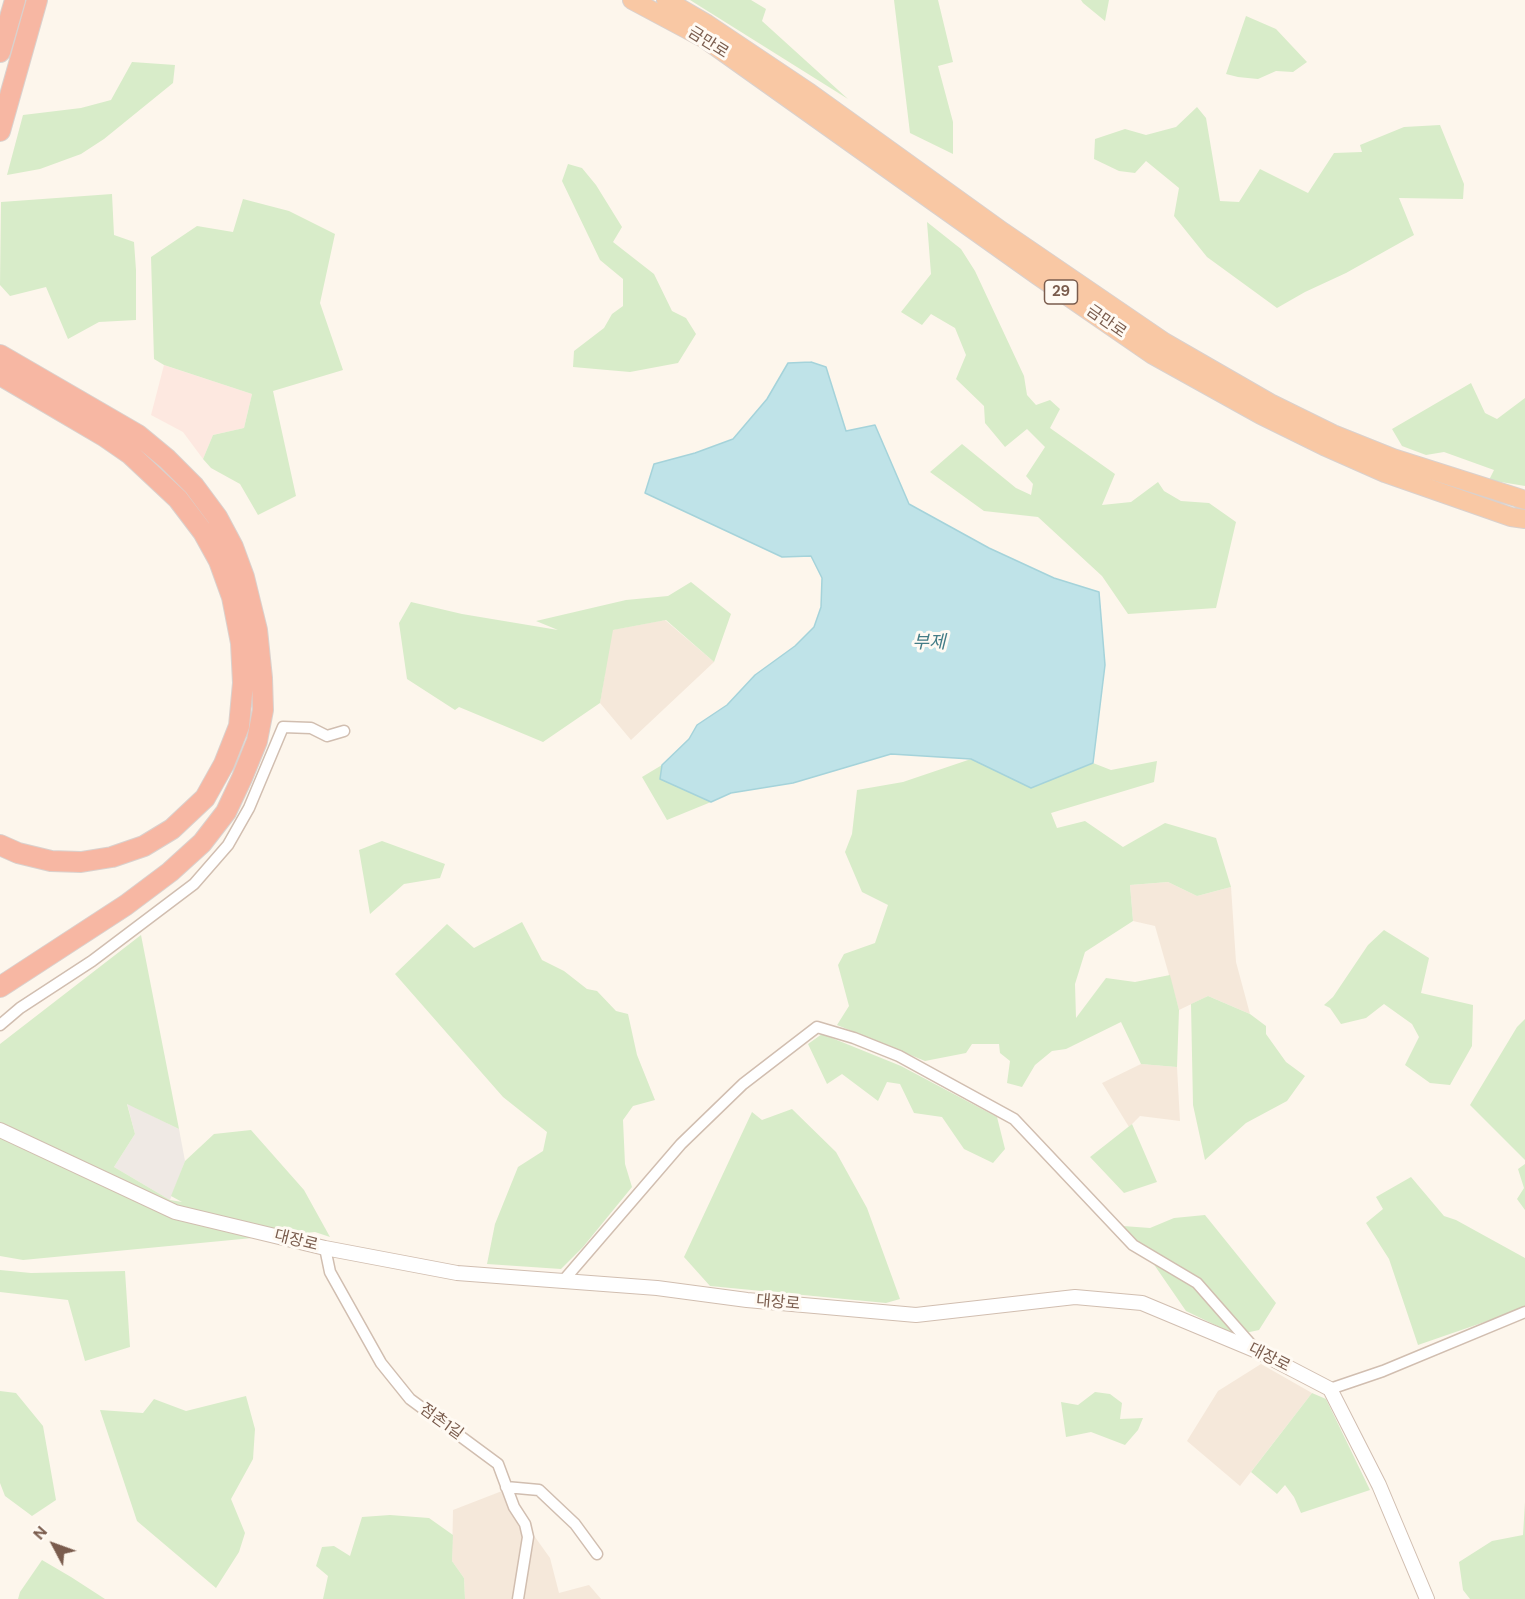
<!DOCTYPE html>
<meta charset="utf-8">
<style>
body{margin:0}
#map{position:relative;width:1525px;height:1599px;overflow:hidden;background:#fdf6ec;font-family:"DM Sans",sans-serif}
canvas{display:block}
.north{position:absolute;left:24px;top:1515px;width:60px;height:60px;-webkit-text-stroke:4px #fffaf3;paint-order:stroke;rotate:311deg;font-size:16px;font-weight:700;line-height:24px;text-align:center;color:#7a5c4d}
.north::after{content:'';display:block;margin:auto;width:21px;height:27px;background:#7a5c4d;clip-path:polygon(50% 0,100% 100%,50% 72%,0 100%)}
</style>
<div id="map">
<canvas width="1525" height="1599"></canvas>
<div class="north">N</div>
</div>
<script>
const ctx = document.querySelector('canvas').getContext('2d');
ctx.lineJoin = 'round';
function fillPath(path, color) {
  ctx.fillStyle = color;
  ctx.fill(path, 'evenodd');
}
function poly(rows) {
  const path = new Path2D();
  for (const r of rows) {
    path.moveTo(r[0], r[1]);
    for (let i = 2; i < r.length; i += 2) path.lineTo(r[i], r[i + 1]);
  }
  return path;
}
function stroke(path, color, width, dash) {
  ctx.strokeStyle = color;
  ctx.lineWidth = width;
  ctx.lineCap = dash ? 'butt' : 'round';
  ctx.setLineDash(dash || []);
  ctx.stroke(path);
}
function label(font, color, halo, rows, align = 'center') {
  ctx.font = font + ' "DM Sans","Noto Sans KR",sans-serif';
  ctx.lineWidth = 6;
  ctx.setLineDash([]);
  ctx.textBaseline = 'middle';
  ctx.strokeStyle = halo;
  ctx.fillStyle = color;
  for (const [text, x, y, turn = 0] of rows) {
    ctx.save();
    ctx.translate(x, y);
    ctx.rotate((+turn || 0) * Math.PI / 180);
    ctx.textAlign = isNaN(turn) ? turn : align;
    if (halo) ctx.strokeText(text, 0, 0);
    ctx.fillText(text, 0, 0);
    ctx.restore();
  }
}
const residential = poly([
 [665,620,714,662,631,740,600,703,612,630],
 [1168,882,1197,896,1231,887,1236,962,1250,1014,1208,996,1179,1010,1155,926,1133,921,1130,885],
 [1141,1064,1177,1067,1180,1121,1140,1116,1129,1127,1102,1083],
 [1261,1364,1312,1393,1240,1486,1187,1441,1218,1391],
 [502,1491,550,1558,559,1593,589,1585,601,1599,465,1599,464,1578,452,1561,453,1510]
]);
const commercial = poly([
 [164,365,252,394,244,428,213,435,203,459,183,432,151,415]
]);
const industrial = poly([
 [127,1103,179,1129,185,1161,170,1200,114,1167,135,1134]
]);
const green = poly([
 [690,0,751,0,766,9,762,21,848,99],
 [894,0,938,0,953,62,938,66,953,122,953,154,910,133],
 [1081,0,1109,0,1105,21,1083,3],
 [1246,16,1276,29,1307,62,1293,72,1276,71,1258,79,1238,77,1226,74],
 [132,62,175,65,173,83,104,139,81,154,40,169,7,175,23,115,81,108,111,100],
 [1197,107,1206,118,1220,201,1239,202,1260,169,1308,193,1334,153,1362,152,1360,145,1404,127,1440,125,1464,184,1463,199,1399,198,1414,235,1346,273,1305,292,1277,308,1207,257,1174,216,1179,188,1146,161,1135,173,1119,171,1094,159,1095,139,1125,129,1146,135,1176,127],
 [568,164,582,168,596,185,622,227,613,242,654,274,672,311,686,318,696,334,678,363,630,372,573,367,574,351,604,328,612,314,623,306,623,279,600,260,562,181],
 [112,194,114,235,134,242,136,270,136,320,99,322,68,339,46,287,10,296,0,285,1,202],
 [243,199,289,211,335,234,320,303,343,370,273,391,296,496,258,515,240,484,211,468,203,459,213,435,244,428,252,394,164,365,154,359,151,257,197,226,233,232],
 [927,222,961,249,975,271,1024,376,1027,395,1036,405,1050,400,1060,409,1050,428,1115,474,1102,505,1131,502,1158,482,1164,491,1181,501,1209,503,1236,522,1216,608,1128,614,1102,576,1038,517,984,511,930,472,962,444,1016,488,1031,495,1033,484,1026,476,1045,447,1027,429,1005,447,985,423,984,406,956,379,966,355,955,328,931,314,922,325,901,312,931,274],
 [1471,383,1485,413,1497,419,1525,398,1525,486,1489,480,1494,470,1444,452,1426,455,1402,446,1392,429],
 [691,582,731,614,714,662,666,620,613,630,600,703,543,742,459,707,455,710,407,679,399,623,411,602,462,614,558,630,536,621,626,600,668,596],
 [971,759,1031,788,1093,763,1111,770,1157,761,1154,782,1051,813,1057,828,1085,821,1123,847,1165,823,1216,838,1231,887,1197,896,1168,882,1130,885,1133,921,1085,952,1075,984,1076,1018,1106,978,1135,982,1170,975,1179,1010,1177,1067,1141,1064,1121,1022,1066,1049,1052,1051,1035,1065,1022,1087,1007,1083,1010,1061,1000,1053,999,1044,972,1044,966,1053,925,1061,837,1025,849,1006,838,965,844,954,875,943,888,905,862,892,845,852,852,834,857,790,903,782],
 [662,765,660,779,711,802,667,820,642,777],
 [382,841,445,864,440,878,404,884,370,914,359,850],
 [522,922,542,960,564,971,587,989,597,991,616,1011,628,1014,637,1055,655,1100,633,1106,623,1120,625,1164,632,1187,583,1247,561,1269,487,1264,495,1224,518,1167,543,1151,547,1132,503,1097,395,974,447,924,474,948],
 [1384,930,1429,958,1421,993,1473,1005,1472,1046,1450,1085,1430,1083,1405,1065,1419,1037,1412,1024,1384,1004,1366,1018,1341,1024,1330,1008,1324,1005,1333,997,1368,945],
 [141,935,179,1129,127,1104,135,1134,114,1167,170,1200,182,1202,171,1196,185,1161,214,1134,251,1130,304,1190,330,1237,315,1232,23,1260,0,1256,0,1044],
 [1208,996,1250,1014,1266,1026,1266,1034,1286,1062,1305,1076,1287,1101,1246,1123,1205,1160,1193,1105,1191,1004],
 [1525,1019,1525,1160,1470,1105,1517,1027],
 [822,1034,901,1066,997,1117,1005,1149,993,1163,964,1149,942,1117,914,1113,900,1084,887,1082,878,1101,842,1074,827,1084,808,1044],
 [792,1109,836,1152,867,1208,900,1299,886,1303,710,1286,684,1257,752,1112,762,1120],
 [1132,1124,1157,1182,1124,1193,1090,1157],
 [1525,1164,1525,1210,1517,1199,1524,1188,1518,1169],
 [1411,1177,1444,1216,1456,1220,1525,1258,1525,1308,1418,1345,1389,1259,1366,1223,1383,1209,1376,1197],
 [1205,1215,1276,1303,1259,1330,1236,1335,1186,1311,1155,1266,1123,1226,1150,1228,1174,1218],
 [0,1270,31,1273,125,1271,130,1347,85,1361,68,1300,0,1292],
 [0,1391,16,1393,43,1426,56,1500,32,1516,5,1496,0,1483],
 [1095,1392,1110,1394,1122,1403,1120,1419,1143,1418,1138,1430,1125,1445,1091,1432,1066,1437,1061,1402,1078,1405],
 [1312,1393,1326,1399,1370,1490,1301,1513,1294,1497,1285,1485,1277,1494,1251,1472],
 [246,1396,255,1429,253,1459,231,1499,245,1533,239,1552,216,1588,137,1521,100,1410,143,1413,154,1399,186,1411],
 [1525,1502,1525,1599,1470,1599,1463,1590,1459,1562,1492,1541,1523,1535],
 [390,1515,429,1518,453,1535,452,1561,464,1578,465,1599,323,1599,328,1576,316,1566,322,1547,334,1546,350,1556,362,1517],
 [42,1560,71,1577,105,1599,18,1599,20,1592]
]);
const water = poly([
 [811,362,826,367,846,431,875,425,909,504,989,548,1054,578,1099,592,1105,665,1093,763,1031,788,971,759,891,754,793,783,731,793,711,802,660,779,662,765,689,739,697,725,727,705,755,675,795,646,814,627,821,607,822,578,811,556,782,557,645,493,654,464,695,453,733,439,767,399,788,363,811,362]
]);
const minor = poly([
 [0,1025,20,1008,92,961,194,884,228,845,249,808,283,727,311,728,327,736,344,731],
 [325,1248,330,1272,381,1363,410,1399,498,1464,514,1507,525,1524,528,1537,518,1599],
 [563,1281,681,1144,743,1084,817,1027,854,1038,899,1056,1014,1119,1133,1245,1197,1283,1255,1349],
 [1330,1389,1383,1371,1525,1312],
 [506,1487,539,1490,575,1524,597,1554]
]);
const tertiary = poly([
 [0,1130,175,1212,325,1248,457,1273,657,1288,747,1300,916,1315,1075,1297,1142,1303,1257,1351,1330,1389,1379,1485,1427,1599]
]);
const trunk = poly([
 [632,0,705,39,1037,275,1153,355,1261,415,1324,446,1385,473,1511,517,1525,519],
 [666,0,707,24,810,93,1003,232,1164,342,1270,403,1333,434,1393,458,1525,500]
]);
const motorway = poly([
 [0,52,15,0],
 [0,131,37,0],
 [0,355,138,435,167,459,194,486,217,517,233,547,244,577,257,630,262,678,263,710,257,741,242,778,226,812,202,843,170,872,126,905,0,987],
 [0,375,104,436,130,454,178,499,203,532,219,561,232,597,241,643,243,683,239,726,224,764,205,798,172,829,144,846,112,857,81,862,51,861,18,853,0,845]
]);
const shields = [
 [1061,292,33]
];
const shieldNames = [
 ["29",1061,292]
];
const streetNames = [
 ["금만로",708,43,32],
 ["금만로",1106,322,35],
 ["대장로",296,1241,14],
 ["대장로",778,1303,5],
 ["대장로",1269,1358,27],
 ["점촌1길",441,1422,36]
];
const waterNames = [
 ["부제",929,643]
];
fillPath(residential, '#f5e8da');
fillPath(commercial, '#fde8e0');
fillPath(industrial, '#efe9e4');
fillPath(green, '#d8ecc9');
fillPath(water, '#bfe3e8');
stroke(water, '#a5d3da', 1.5);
stroke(minor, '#d1beb0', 13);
stroke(tertiary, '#d1beb0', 16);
stroke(trunk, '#dad1cd', 20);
stroke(motorway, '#dad1cd', 22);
stroke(minor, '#fff', 10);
stroke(tertiary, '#fff', 14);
stroke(trunk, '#f9c8a4', 18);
stroke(motorway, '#f7b7a3', 20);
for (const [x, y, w] of shields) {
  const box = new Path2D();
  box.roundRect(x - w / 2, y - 12, w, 24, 4.5);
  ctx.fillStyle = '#fffaf3';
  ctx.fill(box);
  stroke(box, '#7a5c4d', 1.5);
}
label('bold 15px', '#7a5c4d', null, shieldNames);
label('16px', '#7a5c4d', '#fffaf3', streetNames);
label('italic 18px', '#437c86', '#fffaf3', waterNames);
</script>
